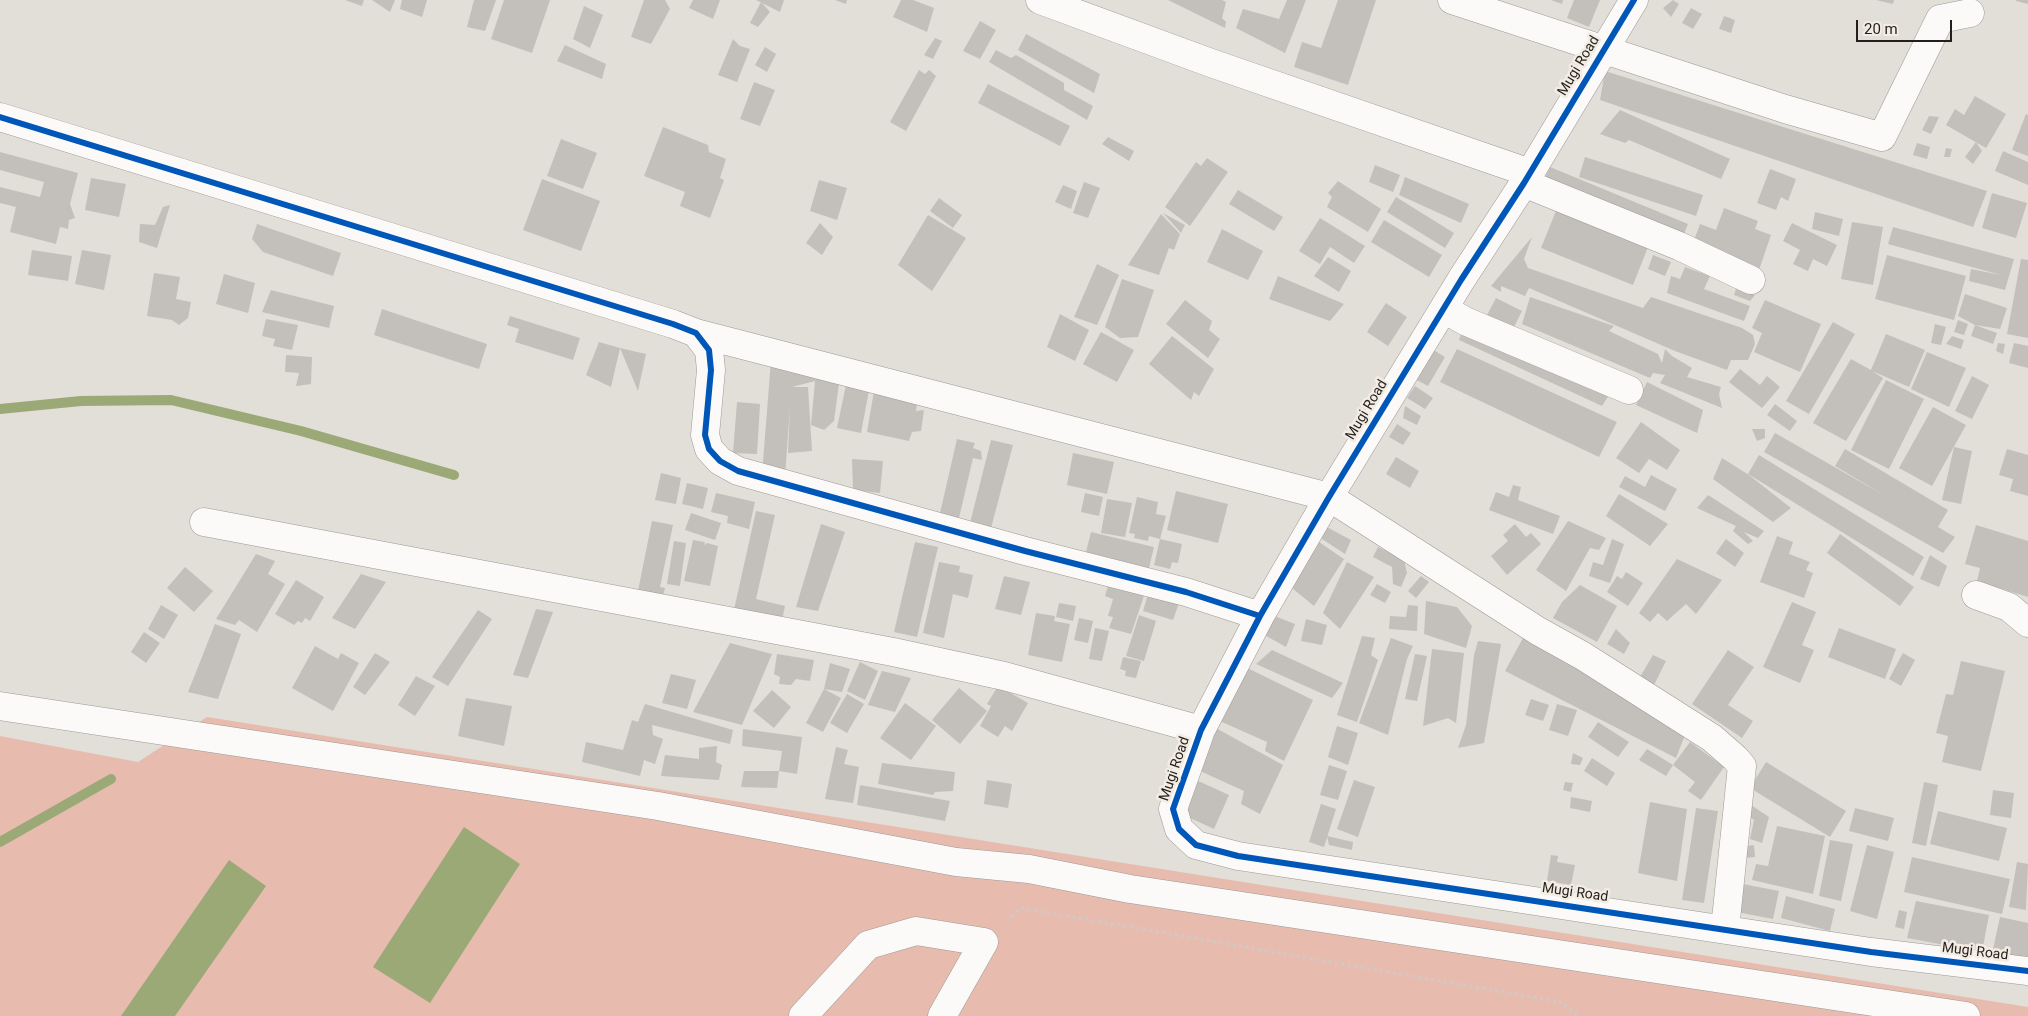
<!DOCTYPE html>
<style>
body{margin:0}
#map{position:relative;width:2028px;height:1016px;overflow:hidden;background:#e2ded8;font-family:Roboto,sans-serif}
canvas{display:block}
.scale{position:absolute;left:1856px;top:20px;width:96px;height:22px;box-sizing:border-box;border:2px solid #221f1c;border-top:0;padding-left:6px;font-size:15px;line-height:18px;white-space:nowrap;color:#221f1c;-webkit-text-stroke:4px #f3ece3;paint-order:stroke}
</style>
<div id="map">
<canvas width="2028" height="1016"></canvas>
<div class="scale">20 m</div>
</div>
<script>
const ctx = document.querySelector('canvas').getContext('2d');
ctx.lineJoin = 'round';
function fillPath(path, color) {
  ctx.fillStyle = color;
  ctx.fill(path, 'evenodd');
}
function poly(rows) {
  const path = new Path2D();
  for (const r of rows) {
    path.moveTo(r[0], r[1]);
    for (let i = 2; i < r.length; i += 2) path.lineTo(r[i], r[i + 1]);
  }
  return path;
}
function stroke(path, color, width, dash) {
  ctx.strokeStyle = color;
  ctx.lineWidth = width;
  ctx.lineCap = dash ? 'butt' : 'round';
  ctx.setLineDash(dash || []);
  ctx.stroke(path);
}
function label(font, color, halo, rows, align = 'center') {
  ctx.font = font + ' Roboto,sans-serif';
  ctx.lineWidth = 5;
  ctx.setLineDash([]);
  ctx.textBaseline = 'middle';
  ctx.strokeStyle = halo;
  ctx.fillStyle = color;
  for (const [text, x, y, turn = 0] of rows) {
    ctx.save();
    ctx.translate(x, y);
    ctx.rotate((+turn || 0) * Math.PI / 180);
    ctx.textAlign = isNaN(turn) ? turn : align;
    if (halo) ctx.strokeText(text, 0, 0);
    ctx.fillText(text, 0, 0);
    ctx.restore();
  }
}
const green = poly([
 [207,717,2028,1007,2028,1016,0,1016,0,736,138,762]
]);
const water = poly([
 [464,827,520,864,430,1003,373,967],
 [229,860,266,886,175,1016,121,1016]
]);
const stream = poly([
 [0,409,81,401,171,400,301,431,454,475],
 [0,842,111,779]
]);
const building = poly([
 [345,0,364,0,362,6],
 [372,0,395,0,390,12],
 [402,0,427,0,422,17,400,9],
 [474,0,496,0,485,31,467,27],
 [504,0,550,0,532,53,491,39],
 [644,0,665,0,670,9,651,44,631,37],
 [693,0,720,0,713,19,689,8],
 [756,0,784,0,780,12],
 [835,0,847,0,846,4],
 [901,0,913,0,934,8,927,32,893,17],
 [1168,0,1222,0,1226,2,1222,18,1226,22,1225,28],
 [1287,0,1306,0,1285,53,1236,28,1243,9,1279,19],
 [1338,0,1376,0,1348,85,1294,67,1302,42,1321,48],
 [1551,0,1563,0,1562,4],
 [1574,0,1600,0,1589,27,1567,18],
 [1673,0,1679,4,1671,17,1663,8],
 [1876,0,1894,0,1893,4],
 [2016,0,2028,0,2028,4,2016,1],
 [761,2,770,12,758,27,750,23],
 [584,6,603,15,590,48,573,39],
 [1691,8,1702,14,1693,29,1682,23],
 [1724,16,1735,20,1731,33,1719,29],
 [980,21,996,30,980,59,963,51],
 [1026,34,1100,74,1094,93,1018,50],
 [935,38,942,41,933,59,924,55],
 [733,39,740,46,750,49,737,82,718,75],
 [565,45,606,64,602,79,557,61],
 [765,47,776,54,767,72,755,65],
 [996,50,1011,58,1016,55,1064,83,1064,90,1093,106,1087,120,989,62],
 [919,70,925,74,929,70,936,76,906,131,890,122],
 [1605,71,1987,191,1973,227,1600,100],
 [754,82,775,90,760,126,740,119],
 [988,84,1070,126,1060,146,978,103],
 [1975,96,2006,114,1986,148,1946,125,1955,109,1964,115],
 [1620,110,1730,159,1721,179,1629,140,1625,143,1600,134],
 [2026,114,2028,115,2028,156,2012,150],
 [1929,116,1939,117,1931,134,1922,130],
 [663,127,708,145,709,152,726,159,720,178,724,180,710,218,680,206,685,192,644,176],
 [1108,137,1134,151,1129,161,1102,144],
 [561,139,597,153,583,189,547,176],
 [1976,142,1982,151,1973,164,1965,157],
 [1917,143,1930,147,1927,159,1913,155],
 [1946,148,1952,149,1950,157,1944,157],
 [2003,151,2028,162,2028,185,1995,171],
 [0,152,78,173,70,204,75,218,69,220,68,229,60,227,56,244,10,232,16,207,0,203,0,187,40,197,44,182,0,170],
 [1585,157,1703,195,1696,216,1579,177],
 [1207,158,1228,172,1190,226,1165,207,1196,162,1201,166],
 [1375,165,1400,175,1393,192,1369,182],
 [1550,167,1688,224,1679,246,1540,189],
 [1770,169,1796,179,1788,201,1781,197,1776,210,1757,203],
 [1405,177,1469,204,1461,223,1399,195],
 [91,178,126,184,119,217,85,210],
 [542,179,600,201,581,251,523,230],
 [819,180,847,188,837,220,810,211],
 [1338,181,1381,209,1368,232,1327,207,1332,197,1328,193],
 [1084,182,1100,188,1088,218,1073,213],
 [1063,185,1077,191,1071,209,1055,202],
 [1238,190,1283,217,1274,231,1229,204],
 [1992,193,2027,203,2016,238,1982,228],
 [1396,197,1454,233,1445,248,1387,212],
 [939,198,962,215,953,228,930,211],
 [170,205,157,248,139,242,140,224,155,225,163,207],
 [1724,208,1758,221,1755,229,1771,235,1758,273,1687,259,1700,224,1716,230],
 [1556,211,1648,247,1633,285,1541,248],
 [1815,212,1843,219,1839,236,1812,229],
 [1163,213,1185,225,1181,233],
 [1161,214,1180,234,1174,250,1169,248,1159,275,1128,265],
 [928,215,966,238,932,291,898,265],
 [1320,218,1365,246,1354,263,1330,247,1320,264,1299,251],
 [1384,220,1442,255,1429,277,1371,242],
 [1852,222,1883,227,1873,285,1841,279],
 [820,223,833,237,822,255,806,243],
 [1792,223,1837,245,1827,266,1813,259,1808,271,1793,264,1800,250,1783,241],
 [257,224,341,253,333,276,263,252,252,239],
 [1893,227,2014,259,2005,290,1969,281,1971,269,2001,275,1888,244],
 [1222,229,1263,251,1248,280,1207,262],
 [1532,237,1524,259,1528,268,1643,308,1651,297,1742,328,1753,335,1755,344,1748,360,1731,360,1727,370,1675,351,1529,288,1525,296,1501,286,1501,292,1491,286],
 [32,250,72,256,68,281,28,275],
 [82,250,111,255,104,290,75,284],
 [1653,255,1671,262,1665,276,1648,269],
 [1887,255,1966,276,1954,320,1875,299],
 [1328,257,1351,271,1339,292,1314,276],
 [2021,259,2028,260,2028,338,2007,334],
 [1097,264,1119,275,1097,325,1074,317],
 [1685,267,1710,276,1704,289,1750,306,1744,321,1667,293,1671,276,1680,279],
 [154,273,180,277,176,299,191,302,188,318,179,325,172,320,147,316],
 [224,274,255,283,248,313,216,304],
 [1278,276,1344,304,1330,321,1269,299],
 [1122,279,1154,290,1138,337,1120,338,1105,327],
 [1736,289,1755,295,1750,301,1734,295],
 [271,290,334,306,329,328,262,312],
 [1965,294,2007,308,2000,329,1975,325,1958,316],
 [1530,297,1614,326,1609,331,1658,354,1662,363,1665,349,1672,356,1692,368,1687,377,1721,387,1719,394,1722,408,1660,383,1665,375,1653,373,1650,378,1522,324],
 [1496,298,1522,311,1514,327,1485,319],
 [1185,300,1212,321,1209,330,1220,339,1208,358,1166,324],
 [1765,300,1821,324,1800,372,1754,352,1762,333,1752,328],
 [1386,303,1407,317,1388,346,1367,332],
 [382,309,487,344,479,369,374,335],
 [1060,314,1089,330,1075,361,1047,347],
 [510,316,580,338,573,360,515,342,519,329,507,325],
 [266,319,298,325,292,350,273,346,275,339,262,336],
 [1958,320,1968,324,1964,335,1954,332],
 [1465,321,1611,392,1602,406,1459,340],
 [1833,322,1855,334,1809,414,1786,401],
 [1935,324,1946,327,1941,345,1931,343],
 [1975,325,1997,333,1993,344,1971,336],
 [1101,332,1134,350,1117,382,1083,364],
 [1886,334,1925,350,1909,387,1872,371,1883,378,1846,441,1813,423,1851,359,1871,370],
 [1172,336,1214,369,1199,396,1194,392,1191,400,1149,364],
 [1952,336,1964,340,1961,349,1946,344],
 [599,342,620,348,611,387,586,375],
 [1998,343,2005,344,2003,354,1996,351],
 [2014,343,2028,346,2028,368,2009,363],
 [620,348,646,354,638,391],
 [1430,348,1445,357,1428,386,1413,378],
 [1457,349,1617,422,1599,457,1440,382],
 [1927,352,1966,368,1949,407,1911,389],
 [286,355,312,357,311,384,296,386,299,373,285,372],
 [771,360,813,365,815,381,792,387,808,387,812,451,788,453,790,407,785,476,762,474],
 [1740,369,1760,385,1767,376,1780,387,1762,408,1729,382],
 [816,370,840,376,834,421,824,430,811,425],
 [1972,376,1989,385,1972,419,1955,411],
 [847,380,870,385,861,433,837,428],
 [1886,380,1924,399,1889,469,1851,450],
 [1647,382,1703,410,1697,433,1636,405],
 [1415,386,1433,398,1425,409,1407,398],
 [874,391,917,403,916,411,924,410,921,431,912,432,909,441,867,432],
 [737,402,760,404,757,454,733,453],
 [1775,404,1797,421,1790,431,1767,415],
 [1405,406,1421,416,1417,425,1403,418],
 [1933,407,1966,425,1932,486,1899,468],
 [1641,422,1680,450,1667,470,1649,459,1639,473,1616,458],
 [1397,424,1411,433,1403,445,1389,437],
 [1752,429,1765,429,1765,438,1757,441],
 [1775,433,1887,497,1835,466,1845,449,1948,510,1938,527,1955,537,1943,553,1764,452],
 [957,439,975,443,973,448,981,451,982,460,973,458,959,518,940,513],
 [991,440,1013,445,991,528,970,523],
 [1954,447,1972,451,1961,504,1942,500],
 [2007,449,2028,455,2028,496,2010,491,2013,479,1999,475],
 [1073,453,1114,462,1107,494,1067,485],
 [1759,455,1924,557,1913,576,1748,474],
 [1396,457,1419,471,1410,488,1386,474],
 [1722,458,1749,475,1791,508,1773,522,1713,479],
 [852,459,883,461,880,493,853,490],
 [661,473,681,478,676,504,655,500],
 [1651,475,1677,489,1665,511,1619,487,1625,476,1645,487],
 [687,483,708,488,703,509,682,504],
 [1513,485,1521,487,1518,500,1560,516,1553,534,1489,510,1496,492,1509,497],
 [1176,491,1228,504,1218,543,1167,530],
 [716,493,755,502,749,529,727,523,728,516,711,512],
 [1085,493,1103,497,1099,516,1081,512],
 [1619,494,1668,524,1650,546,1606,516],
 [1708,495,1764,531,1758,538,1744,532,1753,541,1748,544,1733,531,1736,526,1697,508],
 [1137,497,1158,502,1156,514,1166,516,1160,539,1149,536,1148,541,1134,538,1135,534,1129,533],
 [1107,499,1132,503,1125,537,1101,533],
 [756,511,775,515,756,599,785,606,781,625,733,614],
 [691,513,721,523,715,540,685,530],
 [652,521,673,525,660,587,665,588,663,596,638,591],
 [1568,521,1606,538,1599,550,1590,548,1566,591,1536,570],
 [821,524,845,532,818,611,796,607],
 [1515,524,1526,537,1531,533,1541,544,1507,575,1491,556,1508,541,1503,535],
 [1323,525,1351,540,1345,554,1319,537],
 [1976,525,2028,541,2028,597,1977,581,1980,568,1965,564],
 [1091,532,1154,547,1149,568,1086,552],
 [1840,534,1914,587,1900,606,1827,553],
 [1777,536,1793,542,1789,554,1810,562,1806,570,1813,573,1804,598,1760,582],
 [1313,538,1344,559,1314,606,1282,580],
 [1160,539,1182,544,1178,563,1172,562,1170,569,1154,565],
 [1612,539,1624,544,1610,583,1589,576,1593,562,1603,565],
 [1726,539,1744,553,1735,567,1716,553],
 [693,540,705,542,704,545,707,543,718,546,710,586,684,581],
 [674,541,686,543,680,586,667,584],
 [915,542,938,547,917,637,894,632],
 [1378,547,1404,560,1407,573,1401,587,1393,584,1392,567,1373,557],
 [256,554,275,561,268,574,285,584,257,632,239,620,235,625,216,619],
 [1930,555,1947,566,1939,587,1920,579],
 [1677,559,1722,580,1696,614,1686,604,1667,621,1658,613,1650,622,1639,613],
 [939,562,960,566,959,572,973,575,968,598,953,594,944,638,923,633],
 [1347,562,1374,577,1340,629,1323,613],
 [185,567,213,591,194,612,167,588],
 [1626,572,1643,583,1628,606,1607,592,1617,576,1622,579],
 [361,574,386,582,355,629,332,618],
 [1004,576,1030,582,1021,615,995,609],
 [1421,576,1429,582,1416,598,1408,591],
 [1110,579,1146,590,1131,634,1109,628,1113,617,1108,616,1113,599,1105,596],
 [296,580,324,597,310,621,305,618,302,623,298,621,294,625,275,614],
 [1377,584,1391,592,1385,603,1370,595],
 [1580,585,1617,606,1597,642,1553,618,1562,602],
 [1149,591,1180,600,1173,620,1143,611],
 [1426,601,1457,607,1472,626,1466,648,1424,634],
 [1792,602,1816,612,1802,645,1814,650,1800,683,1763,667],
 [1059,603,1076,606,1073,621,1056,617],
 [161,605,178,615,164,639,148,629],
 [1408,605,1418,606,1417,631,1389,629,1390,616,1406,617],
 [536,609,553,612,528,678,513,675],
 [478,610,492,619,448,686,432,677],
 [1036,613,1055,616,1054,621,1070,624,1062,662,1028,655],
 [1267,613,1295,624,1286,647,1259,632],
 [1139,615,1156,621,1144,661,1126,656],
 [1079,618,1093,621,1088,643,1074,640],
 [1306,619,1327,625,1322,645,1301,641],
 [215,624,241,634,218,699,188,692],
 [1095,628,1109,631,1102,661,1089,659],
 [1839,628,1896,649,1885,679,1828,657],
 [1616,629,1630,643,1624,654,1607,644],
 [144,632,160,643,146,663,131,652],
 [1362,636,1375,638,1371,655,1378,660,1357,722,1337,715],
 [1391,638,1413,646,1407,659,1388,735,1359,723],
 [1523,638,1687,730,1676,758,1505,671],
 [1478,641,1501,644,1484,743,1458,748,1466,725,1474,655],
 [730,643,772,654,742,725,693,712],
 [315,646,338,659,341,653,359,663,333,711,292,688],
 [1432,649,1464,653,1456,723,1448,718,1423,726],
 [1272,650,1343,683,1332,698,1256,664],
 [1728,650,1754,667,1728,705,1753,721,1742,738,1692,704],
 [375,653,390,662,365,695,353,687],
 [1903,653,1915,660,1901,686,1889,679],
 [777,654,814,660,810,681,796,679,791,685,779,684,780,677,774,674],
 [1415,654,1427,656,1417,701,1405,699],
 [1653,655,1666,661,1654,685,1640,677],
 [1123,657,1141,661,1136,678,1125,676,1126,671,1120,669],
 [1961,661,2005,671,1981,771,1942,762,1948,736,1936,733,1946,694,1953,695],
 [860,662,878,671,865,700,847,691],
 [830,663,850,669,842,692,824,689],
 [1237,663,1313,700,1284,761,1265,751,1267,742,1213,718],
 [882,671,911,678,895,712,868,705],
 [671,674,696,680,687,709,662,703],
 [416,676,435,686,415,716,398,705],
 [998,686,1028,703,1012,731,1005,726,998,737,980,726,991,706,987,704],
 [959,688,987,711,960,744,932,720],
 [824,689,841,698,823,732,806,723],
 [772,690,791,707,774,728,753,711],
 [847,694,864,704,847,733,830,723],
 [466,698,512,706,504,746,458,736],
 [1531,699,1549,705,1543,721,1525,715],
 [905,703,936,726,911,760,880,738],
 [645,704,733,730,730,744,652,725,653,735,663,739,655,764,644,760,640,776,582,762,586,742,623,750,632,720,638,722],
 [1557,704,1577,710,1568,736,1549,730],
 [1598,722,1629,742,1618,757,1588,737],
 [1337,726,1358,733,1348,765,1328,757],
 [1214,727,1283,765,1260,814,1241,804,1244,791,1200,771],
 [743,729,802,737,797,774,779,771,782,751,742,746],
 [1690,742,1724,767,1701,800,1688,791,1695,782,1673,765],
 [717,746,716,762,722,765,719,780,661,776,665,755,699,759,699,748],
 [836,747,848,750,844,764,859,767,853,803,825,799],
 [1647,749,1673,765,1666,776,1639,760],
 [1573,753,1583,758,1580,765,1571,764],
 [1592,758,1615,773,1607,786,1584,771],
 [1766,762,1846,811,1830,837,1750,788],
 [882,763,955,772,953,791,935,792,933,795,878,784],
 [1329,765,1347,771,1338,800,1320,795],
 [744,771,779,771,777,788,741,787],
 [1194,779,1229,795,1214,829,1177,812],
 [987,780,1012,784,1008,808,984,804],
 [1354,780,1375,787,1358,837,1337,829],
 [1565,782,1573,783,1571,792,1563,790],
 [1924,782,1938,785,1926,846,1912,843],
 [860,785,950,801,945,821,857,805],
 [1993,790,2014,793,2011,818,1990,815],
 [1571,797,1592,801,1590,812,1570,808],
 [1650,802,1687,809,1677,881,1638,873],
 [1321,804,1336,809,1324,847,1309,842],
 [1751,805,1769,817,1762,843,1750,839,1754,820,1745,813],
 [1696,808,1718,811,1704,903,1682,900],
 [1855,808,1894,818,1888,841,1849,831],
 [1938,811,2007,828,1999,861,1930,844],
 [1777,826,1825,836,1813,894,1752,880,1756,864,1768,866],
 [1327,836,1353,842,1352,850,1329,845],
 [1830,840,1853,844,1841,901,1819,896],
 [1754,845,1755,857,1742,858,1741,847],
 [1867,845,1894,852,1877,919,1850,911],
 [1551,855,1558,856,1557,862,1575,865,1571,885,1547,881],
 [1912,857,2010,879,2002,914,1904,892],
 [2017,862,2028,864,2026,910,2009,907],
 [1743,884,1779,891,1773,919,1737,912],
 [1786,896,1835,909,1830,931,1781,918],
 [1916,901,1989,915,1982,952,1907,938],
 [1899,910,1907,912,1904,929,1895,927],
 [2000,917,2028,923,2028,961,1992,954]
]);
const path = poly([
 [1007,921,1021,908,1561,1002,1579,1016]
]);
const minor = poly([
 [1040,0,1211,63,1530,173],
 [1452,0,1785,109,1882,137,1940,19,1970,13],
 [1634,0,1524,183,1461,280,1329,497,1260,616,1201,730,1173,809,1179,829,1196,845,1238,856,1871,952,2028,971],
 [0,117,673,324,696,333,709,350,711,370,705,435,709,449,720,461,738,471,1025,551,1186,592,1260,616],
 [1524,183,1679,246,1751,280],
 [1444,309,1465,321,1629,390],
 [696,333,1329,497,1538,631,1583,656,1712,738,1735,758,1742,766,1725,929],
 [204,522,893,652,1004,676,1201,730],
 [1976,595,2009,607,2028,623],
 [0,706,658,806,956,862,1029,869,1130,889,1966,1016],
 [803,1016,868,945,916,931,984,942,942,1016]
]);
const cycleway = poly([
 [1634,0,1524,183,1461,280,1329,497,1260,616,1201,730,1173,809,1179,829,1196,845,1238,856,1871,952,2028,971],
 [0,117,673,324,696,333,709,350,711,370,705,435,709,449,720,461,738,471,1025,551,1186,592,1260,616]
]);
const streetNames = [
 ["Mugi Road",1579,66,-59],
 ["Mugi Road",1367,410,-59],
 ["Mugi Road",1175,769,-71],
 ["Mugi Road",1575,893,8],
 ["Mugi Road",1975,952,7]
];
fillPath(green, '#e7bcaf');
fillPath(water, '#9ba976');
stroke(stream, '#9ba976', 10);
fillPath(building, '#c3c0bb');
stroke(minor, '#9c9995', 29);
stroke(path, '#cdcbca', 3, [2.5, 4]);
stroke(minor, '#fbfaf9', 28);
stroke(cycleway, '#0057b8', 6);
label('14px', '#221f1c', '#f3ece3', streetNames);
</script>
